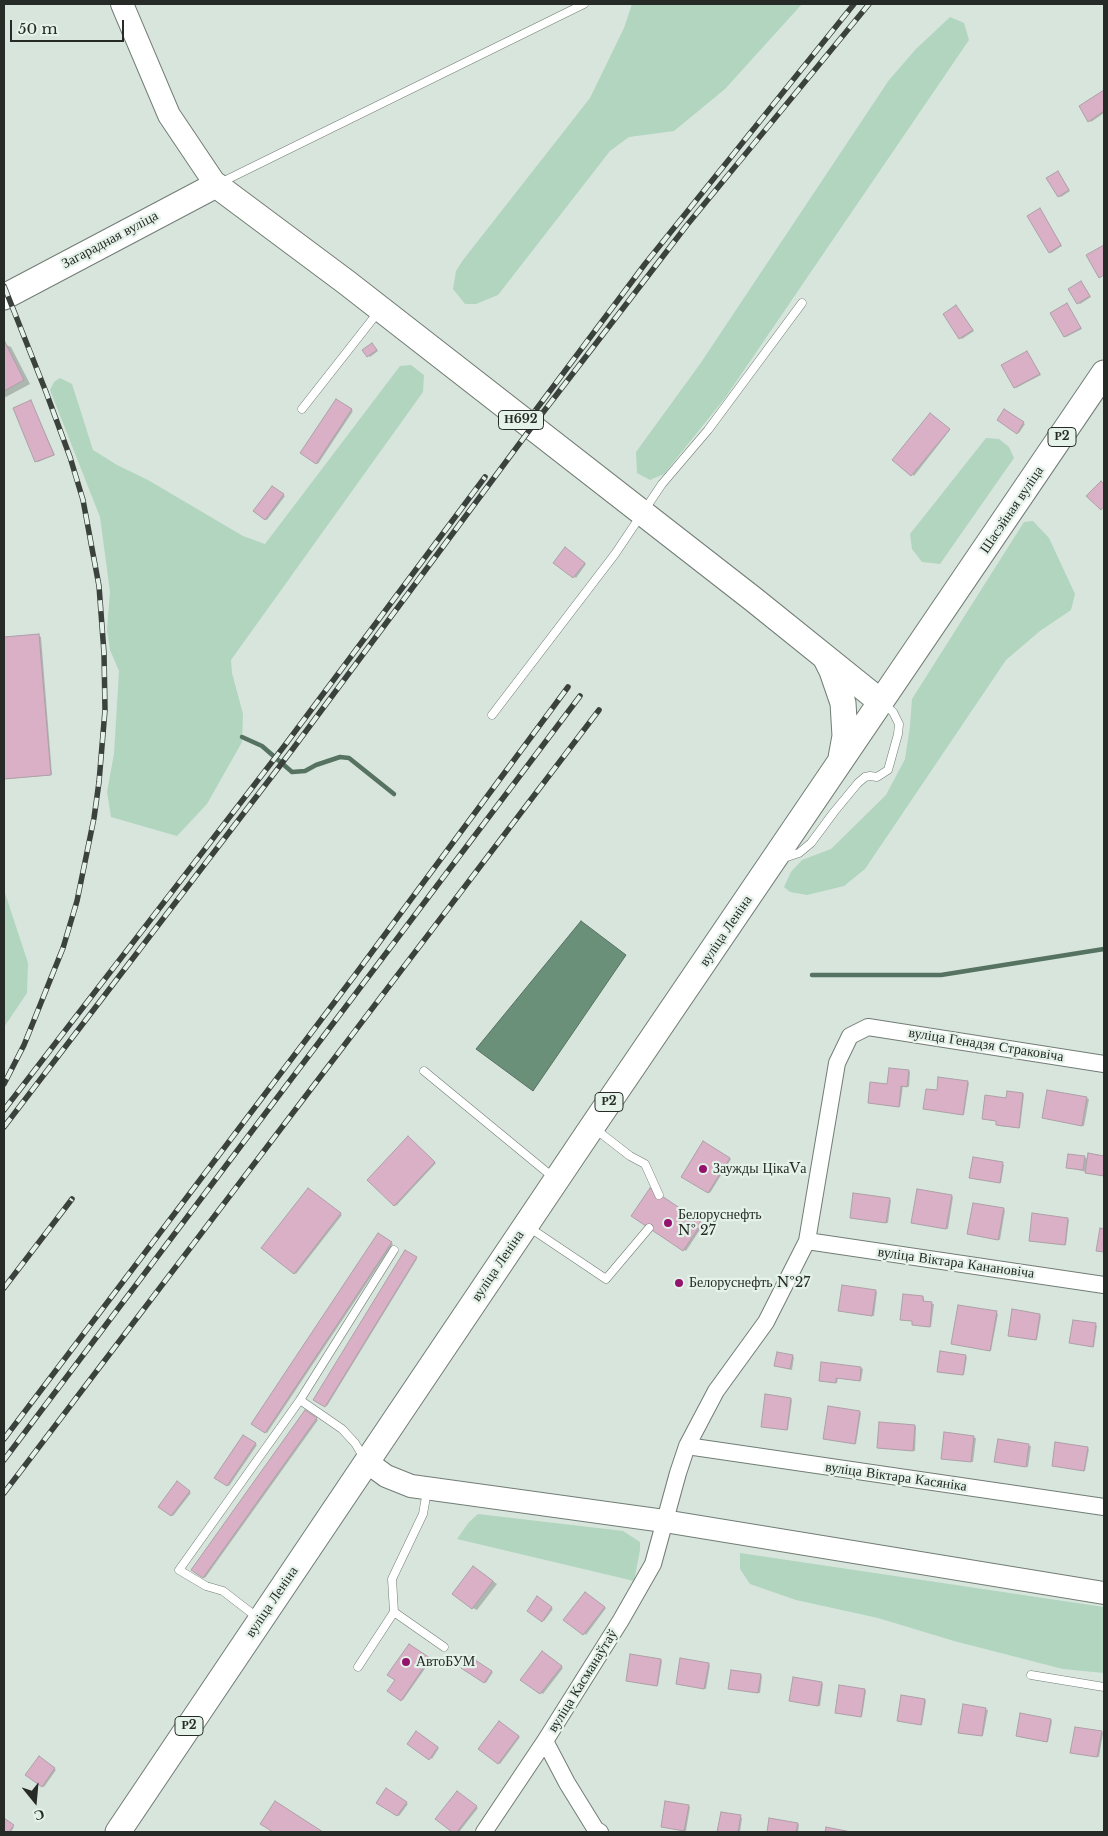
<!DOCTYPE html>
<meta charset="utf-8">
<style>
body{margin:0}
#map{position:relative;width:1108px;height:1836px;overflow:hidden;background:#d8e5dc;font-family:"Libre Baskerville",serif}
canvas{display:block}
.frame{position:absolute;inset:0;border:5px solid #262b27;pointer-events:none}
.north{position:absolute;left:10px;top:1776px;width:50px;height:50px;-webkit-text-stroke:4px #e5f2e9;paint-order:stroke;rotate:163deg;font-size:14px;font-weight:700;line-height:20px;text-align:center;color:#262b27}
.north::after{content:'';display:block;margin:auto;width:18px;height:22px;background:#262b27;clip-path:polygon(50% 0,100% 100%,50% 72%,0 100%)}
.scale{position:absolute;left:10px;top:20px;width:114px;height:22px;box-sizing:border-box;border:2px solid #262b27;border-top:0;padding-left:6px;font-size:15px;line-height:18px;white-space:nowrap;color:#262b27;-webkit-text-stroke:4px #e5f2e9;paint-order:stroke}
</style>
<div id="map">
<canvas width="1108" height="1836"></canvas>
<div class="frame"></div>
<div class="north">С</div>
<div class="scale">50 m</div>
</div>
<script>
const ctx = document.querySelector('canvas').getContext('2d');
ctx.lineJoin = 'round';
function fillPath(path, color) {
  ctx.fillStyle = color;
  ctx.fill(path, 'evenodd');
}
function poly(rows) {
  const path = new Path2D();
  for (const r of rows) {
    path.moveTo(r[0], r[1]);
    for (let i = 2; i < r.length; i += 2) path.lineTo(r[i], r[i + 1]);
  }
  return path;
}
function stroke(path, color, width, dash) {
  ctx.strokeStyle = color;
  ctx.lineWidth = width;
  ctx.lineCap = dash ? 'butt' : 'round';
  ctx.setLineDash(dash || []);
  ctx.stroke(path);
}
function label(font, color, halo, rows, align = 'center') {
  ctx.font = font + ' "Libre Baskerville",serif';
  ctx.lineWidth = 4.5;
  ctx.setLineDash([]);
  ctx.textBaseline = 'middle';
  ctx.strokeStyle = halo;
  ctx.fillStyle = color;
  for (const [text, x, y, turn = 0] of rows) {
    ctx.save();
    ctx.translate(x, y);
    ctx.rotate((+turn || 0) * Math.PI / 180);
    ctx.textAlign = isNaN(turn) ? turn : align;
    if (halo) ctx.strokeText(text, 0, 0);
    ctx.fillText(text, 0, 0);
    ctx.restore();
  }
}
const green = poly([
 [632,4,802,4,725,89,674,131,629,137,610,151,498,295,476,304,465,304,453,289,456,271,463,260,590,98,624,28],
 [950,17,964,23,969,40,725,398,664,474,650,480,637,473,636,452,700,364,889,80,916,49],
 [411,365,424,375,423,392,231,660,232,673,243,714,242,742,207,804,177,836,111,817,107,792,114,754,119,671,110,650,107,630,110,592,100,517,50,390,54,382,60,378,72,384,93,450,117,465,148,480,243,536,265,544,400,366],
 [986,438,999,439,1009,447,1014,458,940,564,922,562,912,549,910,534],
 [1033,521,1049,538,1075,594,1071,610,1040,631,1006,660,865,869,844,886,807,895,790,892,784,887,791,872,802,860,831,849,886,795,905,759,910,726,912,699,1024,522],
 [4,890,28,963,27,993,4,1027],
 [478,1514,623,1531,640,1542,640,1550,634,1581,457,1539,469,1522],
 [740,1553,1104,1607,1104,1673,1063,1669,954,1641,878,1618,796,1600,750,1584,740,1569]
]);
const water = poly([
 [581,921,626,955,533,1091,476,1049,581,921]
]);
const shadow = poly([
 [1104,92,1104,113,1091,122,1080,107],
 [1059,173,1070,191,1061,197,1059,196],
 [1041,211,1062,246,1051,253,1050,252],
 [1083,284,1091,297,1080,304,1078,303],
 [1067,305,1082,329,1066,337,1064,336],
 [956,306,974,331,962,339,960,338],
 [4,344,11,347,30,384,4,398],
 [374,346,378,351,370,357,364,351],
 [1027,352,1041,375,1016,388,1015,387],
 [337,401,353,411,318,464,302,453],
 [31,402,55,455,38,462,36,461],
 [1005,410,1025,424,1019,433,998,420],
 [932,415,950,430,914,476,894,460],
 [273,487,285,496,267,520,255,511],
 [565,549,586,564,576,578,555,563],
 [39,636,41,637,52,775,7,779,5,778,4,765,4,639],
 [909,1071,910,1072,909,1087,903,1086,900,1107,871,1103,888,1085],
 [967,1082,969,1083,964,1115,926,1109,938,1092],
 [1048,1091,1089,1099,1084,1126,1044,1118],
 [1023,1094,1024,1095,1020,1128,999,1126,997,1125,998,1121,983,1119,1007,1099],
 [410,1139,436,1163,396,1206,395,1205],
 [703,1143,731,1159,710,1193,683,1176],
 [1089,1155,1104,1157,1104,1176,1069,1168,1084,1157,1088,1159],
 [1003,1164,1004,1165,1001,1183,972,1178],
 [308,1190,342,1215,296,1274,263,1248],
 [650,1190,703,1225,686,1251,633,1216],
 [951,1196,953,1197,948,1229,913,1223],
 [889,1199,891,1200,888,1223,851,1218],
 [1003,1210,1005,1210,1000,1240,970,1234],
 [1068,1219,1069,1220,1066,1245,1032,1241],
 [379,1234,393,1244,267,1433,253,1424],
 [406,1252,417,1259,327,1406,315,1399],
 [875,1291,877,1292,874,1316,840,1311],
 [923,1297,924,1298,924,1303,934,1304,931,1327,915,1325,913,1321,902,1320],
 [996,1313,998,1314,991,1351,954,1344],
 [1039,1315,1041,1316,1037,1340,1011,1336],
 [1096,1325,1097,1326,1094,1347,1071,1343],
 [778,1353,794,1357,792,1370,777,1366],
 [965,1356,967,1357,964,1375,940,1372],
 [823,1363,861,1368,863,1369,861,1381,838,1378,837,1383,822,1381],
 [791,1399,792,1400,788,1430,764,1427],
 [306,1411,318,1420,205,1578,193,1570],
 [859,1412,861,1413,856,1444,826,1439],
 [915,1426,916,1427,915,1451,879,1448],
 [945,1434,976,1438,973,1462,944,1459],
 [243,1436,257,1445,229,1486,216,1477],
 [999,1441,1031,1446,1028,1467,996,1462],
 [1087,1448,1089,1449,1085,1471,1055,1466],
 [177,1483,191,1493,173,1516,159,1506],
 [478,1570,497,1584,477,1610,473,1608],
 [585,1593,606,1608,586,1635,565,1620],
 [537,1598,553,1609,544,1621,529,1611],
 [409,1645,431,1660,403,1700,389,1691,396,1680],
 [542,1653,563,1668,543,1694,522,1679],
 [469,1657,493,1672,486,1683,463,1668],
 [661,1660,662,1661,658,1686,629,1681],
 [708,1664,710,1665,706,1689,679,1684],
 [760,1675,762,1676,760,1693,731,1689],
 [822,1683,823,1684,820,1706,792,1701],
 [865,1690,866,1691,862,1717,838,1713],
 [925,1700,926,1701,922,1725,900,1721],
 [964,1705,988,1710,983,1736,961,1733],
 [1051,1720,1052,1721,1048,1742,1019,1737],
 [500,1723,520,1737,500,1764,480,1749],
 [1101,1732,1103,1733,1099,1757,1073,1753],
 [416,1733,439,1748,432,1759,409,1744],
 [39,1758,56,1770,44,1787,27,1774],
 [386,1790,408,1804,399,1816,378,1802],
 [457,1793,478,1808,459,1832,454,1832,437,1819],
 [688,1806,690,1807,686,1831,662,1827],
 [722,1814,742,1818,740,1832,719,1832],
 [4,1820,14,1827,11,1832,4,1832],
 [770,1820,798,1824,799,1825,798,1832,768,1832]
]);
const stream = poly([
 [242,737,262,746,292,772,305,771,316,765,340,757,349,758,394,794],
 [812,975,941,975,1104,949]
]);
const building = poly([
 [1104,90,1104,111,1088,122,1079,106,1104,90],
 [1058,171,1069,190,1058,197,1046,178,1058,171],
 [1040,208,1061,245,1049,253,1027,216,1040,208],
 [1104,245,1104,275,1099,278,1086,255,1104,245],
 [1081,281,1090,296,1077,304,1068,289,1081,281],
 [1067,303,1081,328,1064,337,1050,313,1067,303],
 [956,305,973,330,959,339,943,314,956,305],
 [5,342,24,380,4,391,4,343,5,342],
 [372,343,377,350,367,357,362,350,372,343],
 [1027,351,1040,374,1014,388,1001,365,1027,351],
 [336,399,352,409,316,464,300,453,336,399],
 [31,400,54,455,35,462,13,408,31,400],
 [1004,409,1024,422,1017,434,997,420,1004,409],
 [930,413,950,429,911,476,892,460,930,413],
 [1101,481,1104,484,1104,506,1101,510,1086,496,1101,481],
 [272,486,284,494,265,520,253,511,272,486],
 [565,547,585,563,573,578,553,563,565,547],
 [39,634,51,775,4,779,4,637,39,634],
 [889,1068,909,1070,907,1087,901,1086,899,1107,868,1103,870,1082,887,1084,889,1068],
 [938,1077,968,1081,963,1115,923,1109,926,1089,937,1090,938,1077],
 [1047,1090,1087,1097,1082,1126,1042,1118,1047,1090],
 [1007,1091,1023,1093,1019,1128,996,1125,996,1121,982,1119,985,1095,1006,1098,1007,1091],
 [408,1136,435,1162,394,1206,367,1180,408,1136],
 [703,1141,730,1158,708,1193,681,1177,703,1141],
 [1088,1153,1104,1156,1104,1176,1085,1173,1088,1153],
 [1068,1154,1085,1156,1083,1170,1066,1168,1068,1154],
 [973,1157,1003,1162,1000,1183,969,1178,973,1157],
 [308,1188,341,1213,294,1274,261,1248,308,1188],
 [650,1188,702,1223,683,1251,631,1216,650,1188],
 [917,1189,952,1195,946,1229,911,1223,917,1189],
 [853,1193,890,1198,886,1223,850,1218,853,1193],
 [973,1203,1004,1208,998,1240,967,1234,973,1203],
 [1032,1213,1068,1218,1065,1245,1029,1241,1032,1213],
 [1100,1228,1104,1229,1104,1252,1096,1251,1100,1228],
 [378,1233,392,1242,265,1433,251,1424,378,1233],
 [405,1250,417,1257,325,1407,313,1400,405,1250],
 [842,1285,876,1290,872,1316,838,1311,842,1285],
 [903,1294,923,1296,923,1301,932,1302,930,1327,912,1325,912,1321,900,1320,903,1294],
 [958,1305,997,1311,990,1351,951,1344,958,1305],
 [1012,1309,1040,1314,1036,1340,1008,1336,1012,1309],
 [1073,1320,1096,1323,1093,1347,1069,1343,1073,1320],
 [940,1351,966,1355,963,1375,937,1372,940,1351],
 [777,1352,793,1355,790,1369,774,1366,777,1352],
 [821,1362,861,1367,860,1381,836,1378,836,1383,819,1381,821,1362],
 [765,1394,791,1398,787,1430,761,1427,765,1394],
 [828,1406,860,1411,855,1444,823,1439,828,1406],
 [305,1410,317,1418,203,1578,191,1570,305,1410],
 [879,1422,915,1425,913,1451,877,1448,879,1422],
 [944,1432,974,1436,971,1462,941,1459,944,1432],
 [243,1435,256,1443,227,1486,214,1478,243,1435],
 [998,1439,1029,1444,1026,1467,994,1462,998,1439],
 [1055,1442,1088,1447,1084,1471,1052,1466,1055,1442],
 [177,1481,190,1491,171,1516,158,1507,177,1481],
 [473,1566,493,1581,472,1609,452,1594,473,1566],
 [585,1592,605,1607,583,1635,563,1620,585,1592],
 [537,1596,552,1607,542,1622,527,1611,537,1596],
 [409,1644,430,1658,401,1701,387,1691,395,1680,387,1675,409,1644],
 [542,1651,562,1666,540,1694,520,1680,542,1651],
 [630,1654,661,1659,657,1686,626,1681,630,1654],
 [469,1656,492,1671,484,1683,461,1668,469,1656],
 [680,1658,709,1663,704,1689,676,1684,680,1658],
 [731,1670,761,1674,758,1693,728,1689,731,1670],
 [793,1677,822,1682,818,1706,789,1701,793,1677],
 [839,1685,865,1689,861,1717,835,1713,839,1685],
 [901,1695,925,1699,921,1725,897,1721,901,1695],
 [963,1704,986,1708,982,1736,958,1733,963,1704],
 [1020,1713,1051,1719,1047,1742,1016,1736,1020,1713],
 [499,1721,519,1736,498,1764,478,1749,499,1721],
 [1075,1727,1102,1731,1097,1757,1070,1753,1075,1727],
 [416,1731,438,1747,429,1760,407,1744,416,1731],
 [39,1756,55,1768,42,1787,25,1775,39,1756],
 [386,1788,407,1802,397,1816,376,1803,386,1788],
 [457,1791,477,1806,457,1832,452,1832,435,1819,457,1791],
 [275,1801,323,1832,273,1832,260,1824,275,1801],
 [665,1801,689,1805,684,1831,661,1827,665,1801],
 [721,1812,741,1815,738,1832,717,1832,721,1812],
 [4,1818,14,1825,9,1832,4,1832,4,1818],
 [769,1818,798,1823,796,1832,767,1832,769,1818],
 [826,1827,851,1832,825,1832,826,1827]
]);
const lane = poly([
 [220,183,584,4],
 [302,409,379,311],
 [492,715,615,554,662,484,708,430,802,303],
 [784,858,799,853,811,843,834,812,858,783,865,777,870,776,877,777,888,770,898,734,899,724,893,712,884,704],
 [424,1071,554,1178],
 [594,1128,630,1156,645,1164,659,1195],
 [530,1228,606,1279,649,1228],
 [300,1400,342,1429,355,1443,364,1458],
 [394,1612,444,1647],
 [258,1618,223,1591,206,1586,179,1570,300,1400,394,1250],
 [358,1667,394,1612,392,1579,423,1514,427,1491],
 [1031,1675,1104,1687]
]);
const street = poly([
 [807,1241,1104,1285],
 [687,1446,1104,1507],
 [545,1741,567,1783,596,1830,600,1832],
 [484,1832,545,1741,621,1620,653,1564,678,1473,687,1446,716,1391,766,1322,807,1241,837,1063,850,1036,868,1027,1104,1064]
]);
const secondary = poly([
 [122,4,169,115,216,185],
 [367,1462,386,1476,411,1486,664,1521,1104,1593]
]);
const primary = poly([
 [4,297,216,185,346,282,753,599,881,702],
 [826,659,832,671,843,703,845,736,841,758],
 [118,1832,592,1127,1104,373]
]);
const rail = poly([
 [4,286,46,392,70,457,83,500,99,586,104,653,105,710,99,782,94,818,77,901,63,948,24,1045,4,1084],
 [529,419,645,264,854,4],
 [4,1110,285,745,485,477],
 [4,1127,292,750,531,428,687,225,869,4],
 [4,1288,72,1199],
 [4,1439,355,975,568,687],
 [4,1460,580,696],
 [4,1493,599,710]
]);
const markers = [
 [703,1169,5,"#94136d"],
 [668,1223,5,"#94136d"],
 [679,1283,5,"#94136d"],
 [406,1662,5,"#94136d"]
];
const shields = [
 [521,420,45],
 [1062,437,28],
 [609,1102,28],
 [189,1726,28]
];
const shieldNames = [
 ["Н692",521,420],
 ["Р2",1062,437],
 ["Р2",609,1102],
 ["Р2",189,1726]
];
const streetNames = [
 ["Загарадная вуліца",110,240,-28],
 ["Шасэйная вуліца",1012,510,-56],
 ["вуліца Леніна",726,931,-56],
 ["вуліца Генадзя Страковіча",986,1045,9],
 ["вуліца Віктара Канановіча",956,1263,8],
 ["вуліца Леніна",498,1266,-56],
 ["вуліца Віктара Касяніка",896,1477,8],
 ["вуліца Леніна",272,1602,-56],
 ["вуліца Касманаўтаў",583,1681,-58]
];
const poiNames = [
 ["Заужды ЦікаVа",713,1169],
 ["Белоруснефть",678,1215],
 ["№ 27",678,1231],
 ["Белоруснефть №27",689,1283],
 ["АвтоБУМ",416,1662]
];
fillPath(green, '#b1d5be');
fillPath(water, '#6b9079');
stroke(water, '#567260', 1);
fillPath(shadow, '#0003');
stroke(stream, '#567260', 4.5);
fillPath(building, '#d9b0c6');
stroke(building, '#ada0a7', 1);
stroke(lane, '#717d75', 9);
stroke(street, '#717d75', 18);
stroke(secondary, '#717d75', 24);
stroke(primary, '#717d75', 27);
stroke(lane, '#fff', 8);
stroke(street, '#fff', 16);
stroke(secondary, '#fff', 22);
stroke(primary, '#fff', 25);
stroke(rail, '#3b413c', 5.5);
stroke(rail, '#e5f2e9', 4, [11]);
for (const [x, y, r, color] of markers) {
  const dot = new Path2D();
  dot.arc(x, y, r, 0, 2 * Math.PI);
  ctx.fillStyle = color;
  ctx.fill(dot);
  stroke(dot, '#e5f2e9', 2);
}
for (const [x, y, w] of shields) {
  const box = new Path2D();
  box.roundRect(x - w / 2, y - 9.5, w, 19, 4);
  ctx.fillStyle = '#e5f2e9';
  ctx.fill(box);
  stroke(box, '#262b27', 1);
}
label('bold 12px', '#262b27', null, shieldNames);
label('14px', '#262b27', '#e5f2e9', streetNames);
label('14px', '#262b27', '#e5f2e9', poiNames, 'left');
</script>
